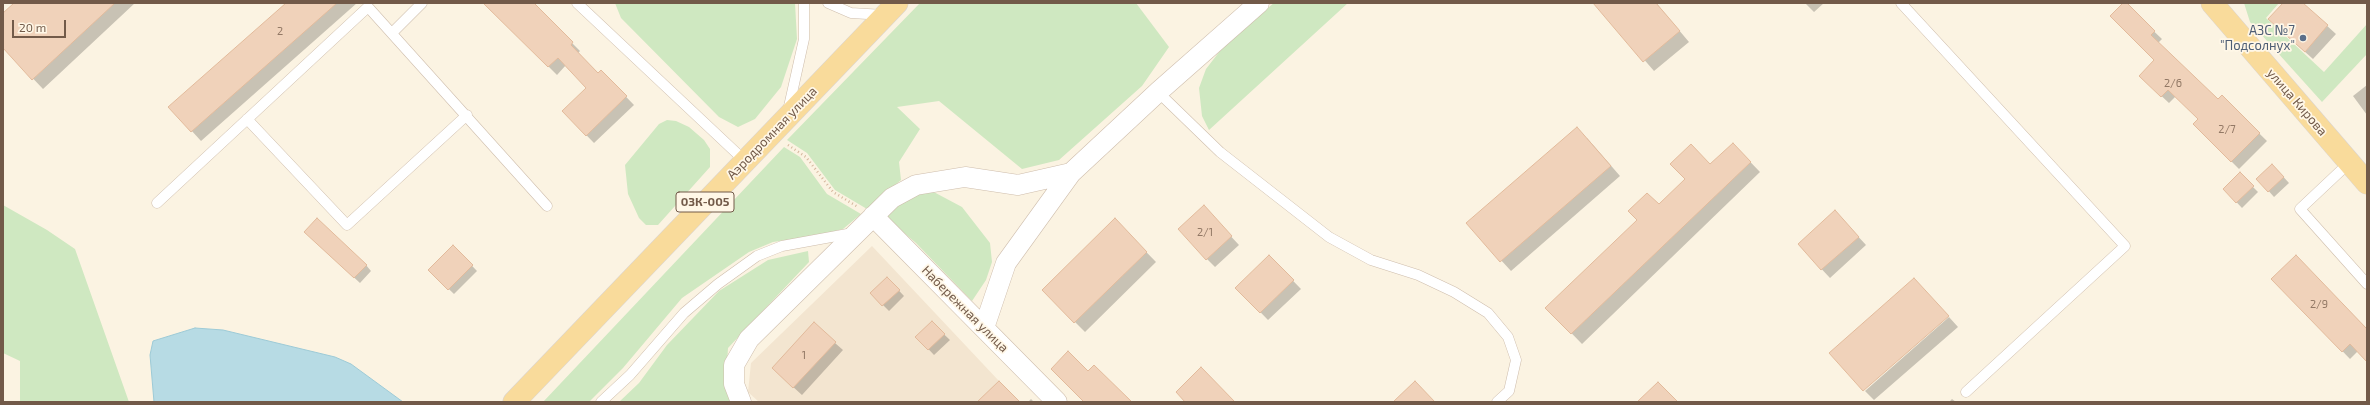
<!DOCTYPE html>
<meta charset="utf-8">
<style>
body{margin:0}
#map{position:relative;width:2370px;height:405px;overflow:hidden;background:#fbf3e2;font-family:"Exo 2",sans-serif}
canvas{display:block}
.frame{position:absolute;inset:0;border:4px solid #725a49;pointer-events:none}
.scale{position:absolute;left:12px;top:20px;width:54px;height:18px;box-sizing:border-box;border:2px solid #725a49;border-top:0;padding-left:5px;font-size:12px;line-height:14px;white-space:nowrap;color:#725a49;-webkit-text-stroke:3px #fff7e7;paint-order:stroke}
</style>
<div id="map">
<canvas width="2370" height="405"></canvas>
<div class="frame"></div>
<div class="scale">20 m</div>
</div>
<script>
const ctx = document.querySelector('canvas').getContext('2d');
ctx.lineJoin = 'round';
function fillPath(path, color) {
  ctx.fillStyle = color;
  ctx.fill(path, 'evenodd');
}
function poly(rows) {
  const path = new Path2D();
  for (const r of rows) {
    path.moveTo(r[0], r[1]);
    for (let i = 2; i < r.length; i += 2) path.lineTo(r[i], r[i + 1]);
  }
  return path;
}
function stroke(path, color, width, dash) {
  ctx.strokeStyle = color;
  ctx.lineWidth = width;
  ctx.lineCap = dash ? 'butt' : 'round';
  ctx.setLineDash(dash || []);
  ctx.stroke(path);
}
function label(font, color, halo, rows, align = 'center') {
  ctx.font = font + ' "Exo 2",sans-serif';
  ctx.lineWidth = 3.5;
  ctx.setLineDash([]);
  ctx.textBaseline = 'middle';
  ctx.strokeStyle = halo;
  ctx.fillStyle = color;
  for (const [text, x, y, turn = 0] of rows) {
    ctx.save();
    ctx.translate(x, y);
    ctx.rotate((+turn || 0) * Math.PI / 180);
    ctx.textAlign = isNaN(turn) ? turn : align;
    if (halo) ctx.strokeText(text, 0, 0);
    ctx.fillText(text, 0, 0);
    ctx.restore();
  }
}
const residential = poly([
 [872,246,999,381,1020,402,759,402,748,392,751,363]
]);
const green = poly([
 [615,3,795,3,797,39,781,87,755,119,738,127,719,117,621,18],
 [920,3,1136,3,1169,47,1142,86,1059,160,1022,169,939,101,897,107,920,129,899,162,901,180,867,209,835,190,807,153,787,140],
 [1274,3,1348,3,1209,130,1202,116,1199,88,1206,69,1230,38],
 [2244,3,2279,3,2266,18,2324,72,2367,24,2367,54,2322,102,2250,22],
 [667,120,676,121,689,127,704,140,710,149,710,167,658,225,646,225,639,218,628,194,625,165,659,124],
 [784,147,800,157,827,194,861,214,843,229,820,235,773,242,749,252,682,298,623,368,589,402,543,402],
 [930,190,962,207,990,243,992,262,986,280,972,301,916,243,890,221,883,211,896,201],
 [3,205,47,230,75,249,129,402,20,401,20,361,3,353],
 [808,251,809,262,728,348,726,381,732,402,619,402,639,383,667,345,719,291,768,260]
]);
const water = poly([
 [195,328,223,330,335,357,351,364,403,402,154,402,150,355,153,341,195,328]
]);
const shadow = poly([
 [15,3,135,3,43,89,3,47,3,14],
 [288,3,357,3,201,141,170,107],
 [485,3,532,3,580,51,578,53,599,74,601,71,634,105,594,143,563,111,588,88,566,65,557,75],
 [1595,3,1656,3,1689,42,1654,71],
 [1805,3,1824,3,1814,12],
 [2124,3,2162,39,2158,43,2218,101,2222,97,2267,141,2239,169,2194,124,2200,119,2176,96,2169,103,2140,76,2155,60],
 [2284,3,2302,3,2336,34,2313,59,2277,27],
 [2367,85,2367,115,2353,96],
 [1587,138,1620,176,1511,271,1467,223],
 [1733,144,1760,172,1582,344,1547,308,1659,206,1710,165],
 [2278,171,2289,183,2274,197,2258,179],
 [2240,174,2258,192,2242,208,2224,189],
 [1211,215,1239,245,1215,267,1207,259],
 [1115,220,1156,262,1085,332,1043,290],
 [1843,220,1866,245,1830,278,1799,245],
 [311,238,366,265,371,271,360,283],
 [453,246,477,271,454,294,429,270],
 [1269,256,1301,289,1268,320,1237,288],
 [2296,257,2367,329,2367,360,2358,351,2350,359,2273,279],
 [887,278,904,296,889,311,871,293],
 [1949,317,1958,327,1874,400,1865,391],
 [932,323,950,340,934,355,917,337],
 [835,343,843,350,802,395,781,376],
 [1031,399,1034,402,1028,402],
 [1952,399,1956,402,1949,402]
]);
const building = poly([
 [14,3,115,3,32,80,3,48,3,13,14,3],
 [286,3,337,3,191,132,168,107,286,3],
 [483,3,534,3,573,42,571,45,598,73,601,70,627,96,586,136,562,111,586,88,558,58,548,67,483,3],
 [1593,3,1656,3,1680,31,1643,62,1593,3],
 [2123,3,2127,3,2155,31,2151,35,2218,99,2222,95,2260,133,2231,162,2193,124,2198,119,2168,90,2161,97,2139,76,2154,60,2110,16,2123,3],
 [2283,3,2303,3,2328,25,2305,52,2268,19,2283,3],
 [1577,127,1611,166,1500,262,1466,223,1577,127],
 [1733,143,1751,162,1571,334,1545,308,1637,220,1628,211,1647,193,1659,204,1685,179,1670,164,1691,144,1710,164,1733,143],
 [2272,164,2284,177,2268,192,2256,179,2272,164],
 [2240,172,2254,186,2236,203,2223,189,2240,172],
 [1204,205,1232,236,1206,260,1178,229,1204,205],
 [1835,210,1859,237,1821,270,1798,244,1835,210],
 [317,218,367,265,354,278,304,232,317,218],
 [1115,218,1147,252,1074,323,1042,290,1115,218],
 [453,245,473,265,448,290,428,270,453,245],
 [1269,255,1294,280,1260,313,1235,288,1269,255],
 [2296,255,2367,329,2367,362,2350,344,2342,352,2271,279,2296,255],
 [887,277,900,290,882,306,870,293,887,277],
 [1914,278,1949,316,1863,391,1829,353,1914,278],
 [932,321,945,334,928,350,915,337,932,321],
 [814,322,836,342,793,388,772,368,814,322],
 [1068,351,1088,371,1094,365,1132,402,1084,402,1051,369,1068,351],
 [1201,367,1235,402,1185,402,1176,392,1201,367],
 [999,381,1020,402,977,402,999,381],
 [1415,381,1435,402,1393,402,1415,381],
 [1658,382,1678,402,1637,402,1658,382]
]);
const path = poly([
 [788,145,806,157,833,192,858,207]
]);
const lane = poly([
 [577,3,745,161],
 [828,3,851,13,884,15],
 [1901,3,2125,246,1966,392],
 [393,32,422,3],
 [1158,92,1220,152,1329,237,1371,260,1418,275,1454,292,1488,313,1508,337,1516,360,1509,391,1497,402],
 [788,111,804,39,804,3],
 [247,119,347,225,467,115],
 [2350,162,2300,209,2367,284],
 [157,203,368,7,547,206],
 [601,402,630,375,684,313,718,284,757,256,782,246,853,233]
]);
const street = poly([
 [873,216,1057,402],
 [984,328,1006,263,1071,173],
 [741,402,734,384,734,365,749,339,892,198,916,185,965,177,1018,185,1071,173,1158,92,1259,3]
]);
const primary = poly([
 [2212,3,2367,183],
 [514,402,897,3]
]);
const markers = [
 [2303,38,4,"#5c6f8a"]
];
const numberNames = [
 ["2",280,31],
 ["2/6",2173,83],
 ["2/7",2227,129],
 ["2/1",1205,232],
 ["2/9",2319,304],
 ["1",804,355]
];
const shields = [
 [705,202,58]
];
const shieldNames = [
 ["03К-005",705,202]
];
const serviceNames = [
 ["АЗС №7",2295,31],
 ["\"Подсолнух\"",2295,46]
];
const streetNames = [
 ["улица Кирова",2297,102,49],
 ["Аэродромная улица",772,133,-46],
 ["Набережная улица",965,309,45]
];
fillPath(residential, '#f3e5d0');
fillPath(green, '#cfe8c1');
fillPath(water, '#b7dbe4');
stroke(water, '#9dcad6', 1);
fillPath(shadow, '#0003');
fillPath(building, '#f0d2ba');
stroke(building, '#e2ba9b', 1);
stroke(lane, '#cebdac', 11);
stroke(street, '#cebdac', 21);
stroke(primary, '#dad4d0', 23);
stroke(path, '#d5b69d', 2.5, [1, 3]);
stroke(lane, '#fff', 10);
stroke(street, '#fff', 20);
stroke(primary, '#f9db9b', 22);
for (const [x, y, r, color] of markers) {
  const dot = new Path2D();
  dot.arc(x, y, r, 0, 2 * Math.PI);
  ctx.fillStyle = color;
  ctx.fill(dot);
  stroke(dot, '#fff7e7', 1.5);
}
label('11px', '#927865', null, numberNames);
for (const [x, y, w] of shields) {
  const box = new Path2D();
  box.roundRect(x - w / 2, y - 10, w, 20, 3);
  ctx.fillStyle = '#fff7e7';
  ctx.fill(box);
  stroke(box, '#725a49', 1);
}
label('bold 12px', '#725a49', null, shieldNames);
label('13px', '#4e5e75', '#fff7e7', serviceNames, 'right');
label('13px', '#725a49', '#fff7e7', streetNames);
</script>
